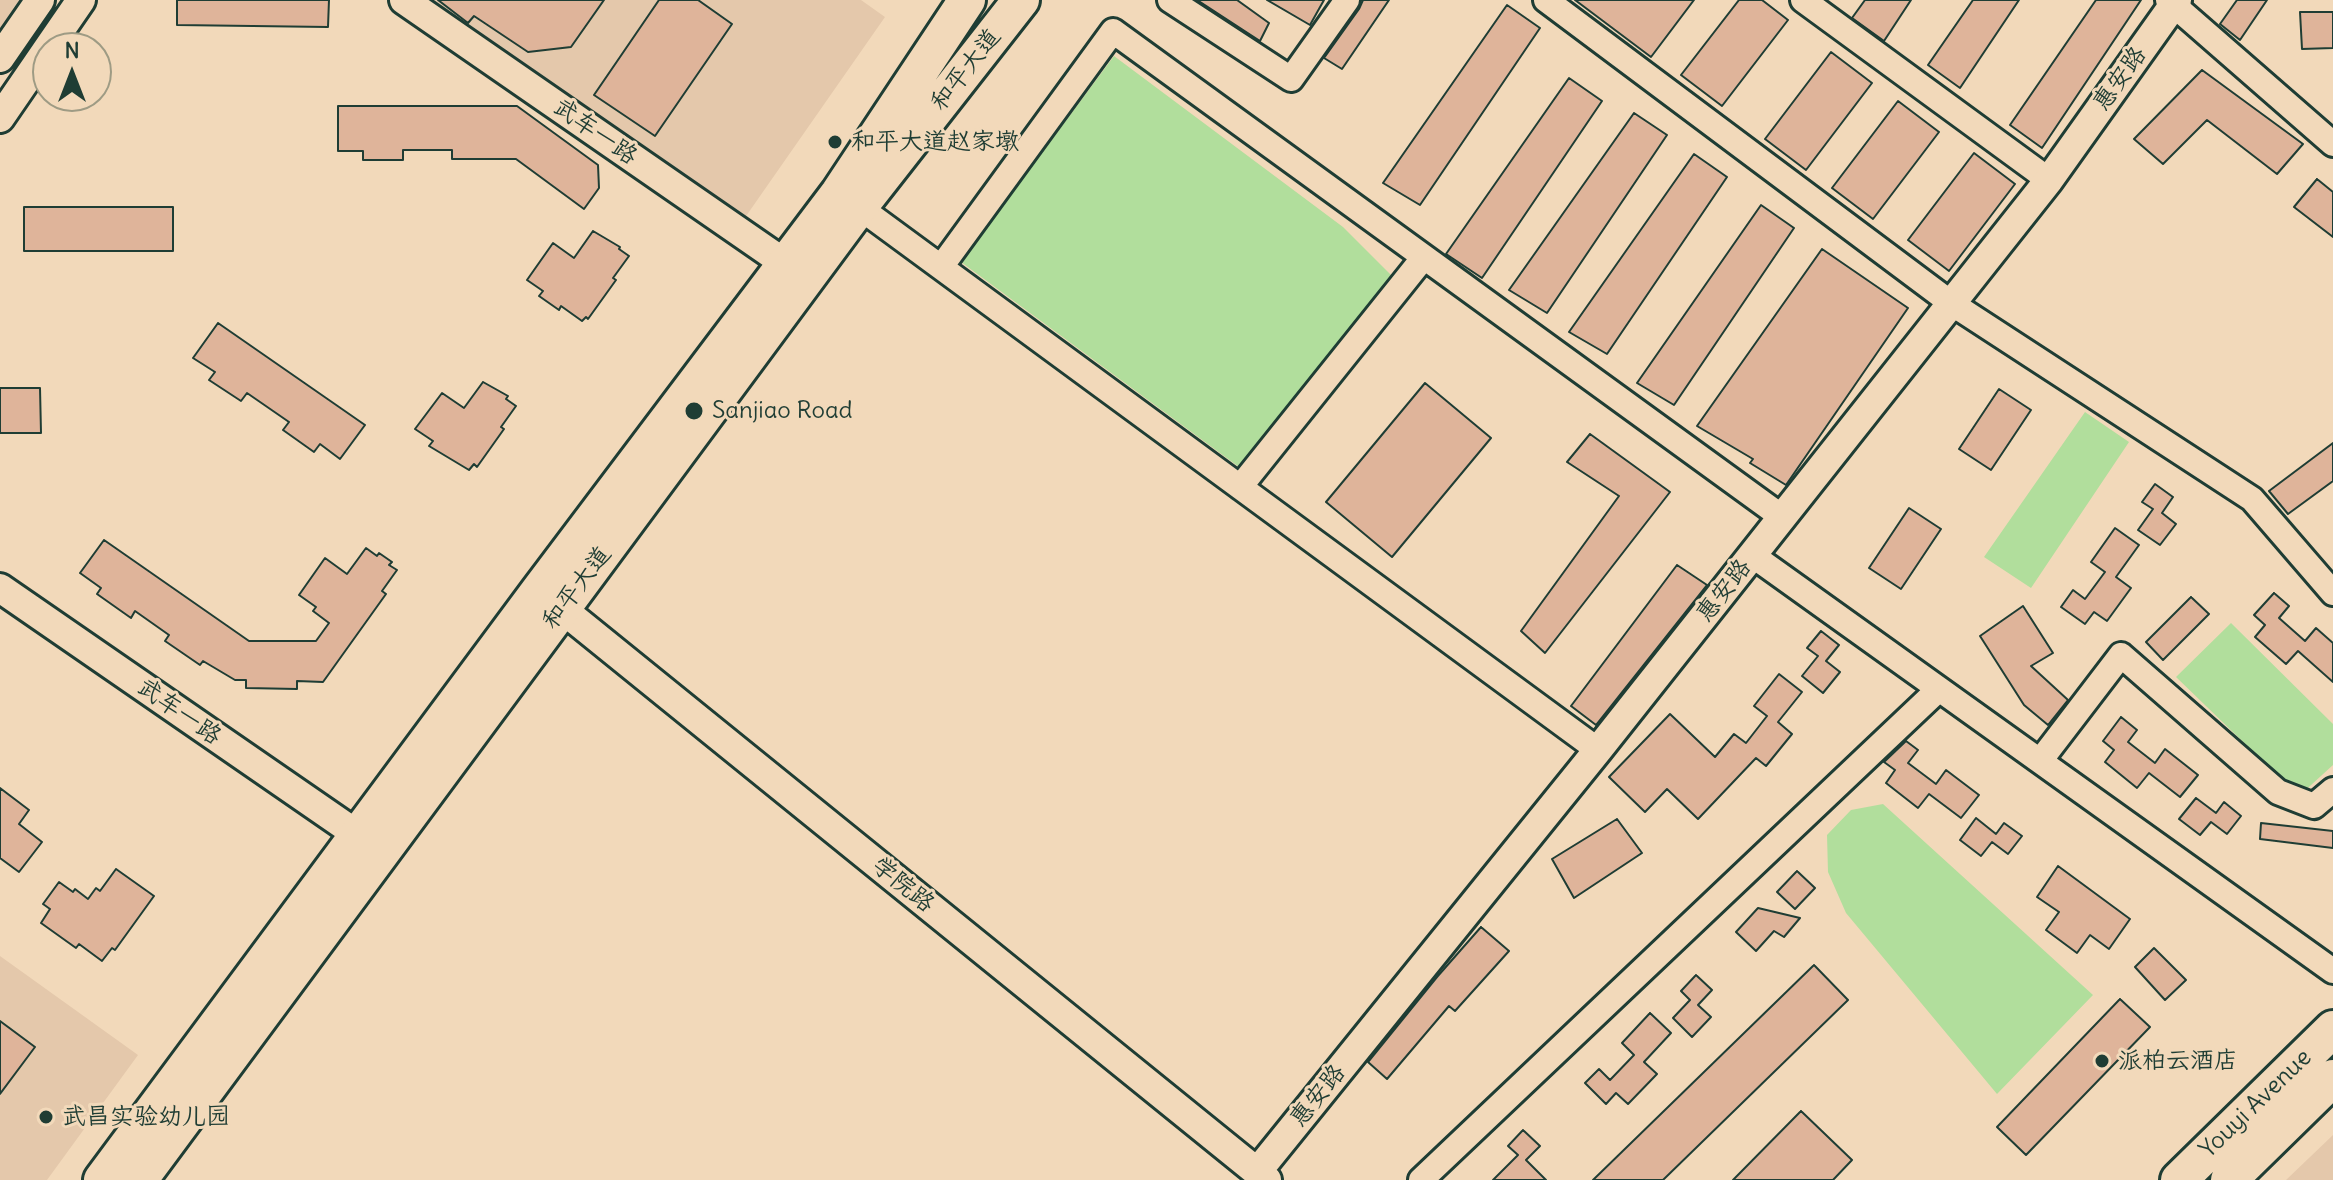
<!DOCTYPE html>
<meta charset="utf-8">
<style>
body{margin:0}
#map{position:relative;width:2333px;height:1180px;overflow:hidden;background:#f2d9ba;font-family:Delius,sans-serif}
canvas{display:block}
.north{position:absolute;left:32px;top:32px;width:80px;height:80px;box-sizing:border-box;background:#f2d9ba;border:2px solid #9e9b84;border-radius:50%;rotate:0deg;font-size:22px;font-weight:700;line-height:32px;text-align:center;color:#1f3d34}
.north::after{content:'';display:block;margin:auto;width:28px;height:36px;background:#1f3d34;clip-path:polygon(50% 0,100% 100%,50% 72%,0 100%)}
</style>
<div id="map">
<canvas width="2333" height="1180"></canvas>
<div class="north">N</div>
</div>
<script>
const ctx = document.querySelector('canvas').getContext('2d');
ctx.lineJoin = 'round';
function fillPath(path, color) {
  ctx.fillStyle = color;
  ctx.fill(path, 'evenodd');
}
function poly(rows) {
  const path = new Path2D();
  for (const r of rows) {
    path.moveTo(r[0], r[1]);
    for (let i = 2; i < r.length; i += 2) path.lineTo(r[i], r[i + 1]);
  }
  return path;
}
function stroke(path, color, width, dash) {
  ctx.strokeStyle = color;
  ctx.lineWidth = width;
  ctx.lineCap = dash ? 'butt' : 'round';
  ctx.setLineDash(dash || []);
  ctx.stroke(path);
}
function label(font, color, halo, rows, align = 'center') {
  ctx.font = font + ' Delius,"LXGW WenKai TC",sans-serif';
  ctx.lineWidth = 6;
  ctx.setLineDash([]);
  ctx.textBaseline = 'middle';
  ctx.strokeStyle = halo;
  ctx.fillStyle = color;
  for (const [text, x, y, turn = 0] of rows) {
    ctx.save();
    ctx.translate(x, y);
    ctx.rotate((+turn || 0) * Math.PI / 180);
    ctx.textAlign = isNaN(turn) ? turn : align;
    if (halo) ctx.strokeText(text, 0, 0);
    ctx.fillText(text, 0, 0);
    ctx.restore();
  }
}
const built = poly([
 [0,0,22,0,0,31],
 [427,0,861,0,885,17,744,219],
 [0,956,138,1055,47,1180,0,1180],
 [2333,1135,2333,1180,2286,1180]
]);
const green = poly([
 [1114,56,1343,227,1396,280,1243,470,961,262],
 [2085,412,2129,442,2031,588,1984,557],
 [2231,623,2333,724,2333,765,2299,796,2176,677],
 [1883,804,2093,995,1997,1094,1846,913,1828,872,1827,835,1851,810]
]);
const building = poly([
 [177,0,329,0,328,27,177,25,177,0],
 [438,0,604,0,571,47,528,52,474,16,468,23,438,0],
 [659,0,698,0,732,24,655,136,594,95,659,0],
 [1197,0,1237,0,1269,23,1260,41,1197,0],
 [1267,0,1324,0,1310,25,1267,0],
 [1363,0,1389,0,1342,69,1324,58,1359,9,1363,0],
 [1575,0,1694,0,1651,57,1575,0],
 [1739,0,1762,0,1788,20,1722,106,1681,75,1739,0],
 [1865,0,1911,0,1884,41,1852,18,1865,0],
 [1973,0,2019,0,1960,88,1928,65,1973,0],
 [2096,0,2141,0,2042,148,2010,125,2096,0],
 [2237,0,2267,0,2240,40,2220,24,2237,0],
 [1507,5,1540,28,1420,205,1383,183,1507,5],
 [2300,12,2333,12,2333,48,2302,49,2300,12],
 [1831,52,1872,83,1806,170,1765,139,1831,52],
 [2202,70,2303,144,2277,174,2207,120,2163,164,2134,139,2202,70],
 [1569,78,1602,101,1482,278,1446,254,1569,78],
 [1898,101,1939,132,1873,219,1832,188,1898,101],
 [338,106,517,106,598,165,599,188,584,209,516,159,452,159,452,150,403,150,403,160,363,160,363,151,338,151,338,106],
 [1634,113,1667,135,1547,313,1509,290,1634,113],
 [1974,153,2015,184,1949,271,1908,240,1974,153],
 [1694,154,1727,177,1607,354,1569,332,1694,154],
 [2317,179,2333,192,2333,237,2294,207,2317,179],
 [1761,205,1794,228,1674,405,1637,383,1761,205],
 [24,207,173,207,173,251,24,251,24,207],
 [593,231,620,247,619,249,629,256,613,278,616,280,588,319,586,317,582,321,561,306,559,310,539,296,543,291,527,280,553,243,574,258,593,231],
 [1822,249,1908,308,1786,485,1750,463,1753,459,1697,426,1822,249],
 [218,323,365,425,340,459,320,444,314,452,283,430,289,422,247,393,241,401,209,380,215,372,193,358,218,323],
 [483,382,508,396,506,399,516,406,501,427,504,429,477,467,474,464,469,470,429,446,433,441,415,429,442,393,464,408,483,382],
 [1425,383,1491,438,1392,557,1326,502,1425,383],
 [0,388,40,388,41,433,0,433,0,388],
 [1999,389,2031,410,1991,470,1959,449,1999,389],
 [1590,434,1670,492,1545,653,1521,631,1619,496,1567,462,1590,434],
 [2333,443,2333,481,2288,514,2269,491,2333,443],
 [2155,484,2173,497,2162,513,2176,524,2160,545,2138,530,2153,509,2142,502,2155,484],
 [1909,508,1941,529,1901,589,1869,568,1909,508],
 [2115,528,2139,545,2116,577,2131,588,2107,621,2094,612,2085,624,2061,607,2073,590,2085,599,2105,572,2091,562,2115,528],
 [104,540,249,641,316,641,329,623,313,611,316,607,299,595,325,558,347,574,366,548,377,556,379,553,392,562,389,565,397,570,382,591,386,594,323,682,297,681,297,689,246,688,246,680,235,680,203,661,200,665,165,641,169,635,135,611,131,618,97,594,101,588,80,573,104,540],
 [1677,565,1707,585,1596,725,1571,706,1677,565],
 [2274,593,2289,606,2279,618,2305,641,2316,628,2333,643,2333,682,2298,651,2286,664,2255,637,2265,625,2254,615,2274,593],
 [2191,597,2209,614,2163,660,2146,642,2191,597],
 [2023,606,2053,653,2031,666,2068,700,2048,725,2024,705,1980,636,2023,606],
 [1821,631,1839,645,1826,661,1840,672,1823,693,1802,676,1818,656,1807,648,1821,631],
 [1779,674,1802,692,1778,722,1792,734,1766,766,1756,758,1698,819,1667,789,1645,812,1609,777,1670,714,1715,757,1734,734,1746,743,1767,716,1754,706,1779,674],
 [2121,717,2137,730,2128,742,2155,763,2165,749,2198,775,2180,797,2149,773,2137,788,2105,762,2114,750,2103,741,2121,717],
 [1906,741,1918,750,1908,763,1936,784,1946,770,1979,795,1961,818,1929,794,1918,808,1886,783,1895,770,1884,762,1906,741],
 [0,788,29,810,19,824,42,842,19,872,0,858,0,788],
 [2196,798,2216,813,2224,802,2241,816,2227,834,2211,822,2200,835,2179,819,2196,798],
 [1976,818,1996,834,2004,823,2022,836,2008,854,1992,842,1981,856,1960,840,1976,818],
 [1617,819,1642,853,1574,898,1552,859,1617,819],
 [2261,823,2333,831,2333,848,2260,839,2261,823],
 [2058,866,2130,919,2109,949,2090,935,2077,953,2046,930,2059,912,2037,897,2058,866],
 [116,869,154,896,115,950,112,948,102,961,79,944,76,948,41,923,50,909,43,904,59,882,73,892,75,889,88,899,96,888,100,891,116,869],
 [1797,871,1815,888,1795,909,1777,892,1797,871],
 [1758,908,1800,918,1784,937,1774,931,1756,951,1736,932,1758,908],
 [1481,927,1509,951,1455,1011,1449,1006,1387,1079,1368,1062,1437,977,1481,927],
 [2154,948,2186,980,2165,1000,2135,967,2154,948],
 [1814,965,1848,1000,1663,1180,1593,1180,1814,965],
 [1696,975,1712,990,1698,1005,1711,1017,1692,1037,1673,1018,1690,1000,1681,991,1696,975],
 [2120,999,2150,1027,2026,1155,1997,1127,2120,999],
 [1650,1013,1671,1033,1644,1062,1657,1074,1628,1104,1616,1093,1606,1104,1585,1083,1599,1069,1610,1080,1634,1055,1622,1043,1650,1013],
 [0,1021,35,1047,0,1094,0,1021],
 [1801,1111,1852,1160,1833,1180,1733,1180,1801,1111],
 [1523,1130,1540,1146,1526,1160,1546,1180,1493,1180,1518,1155,1508,1146,1523,1130]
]);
const minor = poly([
 [1170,0,1291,79,1347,0],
 [1546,0,1951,303,2252,499,2333,593],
 [1803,0,2049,180],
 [2168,0,2333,144],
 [848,199,1598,750],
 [941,267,1113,31,1782,517],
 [1240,487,1424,257],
 [1752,555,2333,971],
 [2040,761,2121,655,2278,792,2314,806,2333,790],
 [1421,1180,1939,689]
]);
const tertiary = poly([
 [404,0,786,264],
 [48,48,81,0],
 [0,58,40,0],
 [0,118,48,48],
 [0,588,358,835],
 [546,596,1267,1180],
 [1257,1172,1598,750,2049,180,2177,0]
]);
const primary = poly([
 [102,1180,539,591,839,193,967,0],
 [139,1180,859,207,1021,0],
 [2179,1180,2333,1029],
 [2229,1180,2333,1078]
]);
const markers = [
 [835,142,8,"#1f3d34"],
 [694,411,10,"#1f3d34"],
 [2102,1061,8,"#1f3d34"],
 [46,1117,8,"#1f3d34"]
];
const streetNames = [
 ["和平大道",966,70,-52],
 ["惠安路",2120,79,-54],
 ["武车一路",595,132,35],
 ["和平大道",577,588,-53],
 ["惠安路",1724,591,-52],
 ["武车一路",179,712,35],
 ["学院路",903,885,39],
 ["惠安路",1318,1096,-51],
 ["Youyi Avenue",2256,1104,-44]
];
const poiNames = [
 ["和平大道赵家墩",851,142],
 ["Sanjiao Road",712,411],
 ["派柏云酒店",2118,1061],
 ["武昌实验幼儿园",62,1117]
];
fillPath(built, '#e4c8ab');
fillPath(green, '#b1de9c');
fillPath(building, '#dfb49a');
stroke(building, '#1f3d34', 2);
stroke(minor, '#1f3d34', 30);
stroke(tertiary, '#1f3d34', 34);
stroke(primary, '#1f3d34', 42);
stroke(minor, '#f2d9ba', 24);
stroke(tertiary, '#f2d9ba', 28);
stroke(primary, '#f2d9ba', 36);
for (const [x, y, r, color] of markers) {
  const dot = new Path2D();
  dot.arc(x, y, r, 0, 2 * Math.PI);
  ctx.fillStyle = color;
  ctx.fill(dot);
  stroke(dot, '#f2d9ba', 3);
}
label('24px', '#1f3d34', '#f2d9ba', streetNames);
label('24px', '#1f3d34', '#f2d9ba', poiNames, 'left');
</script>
